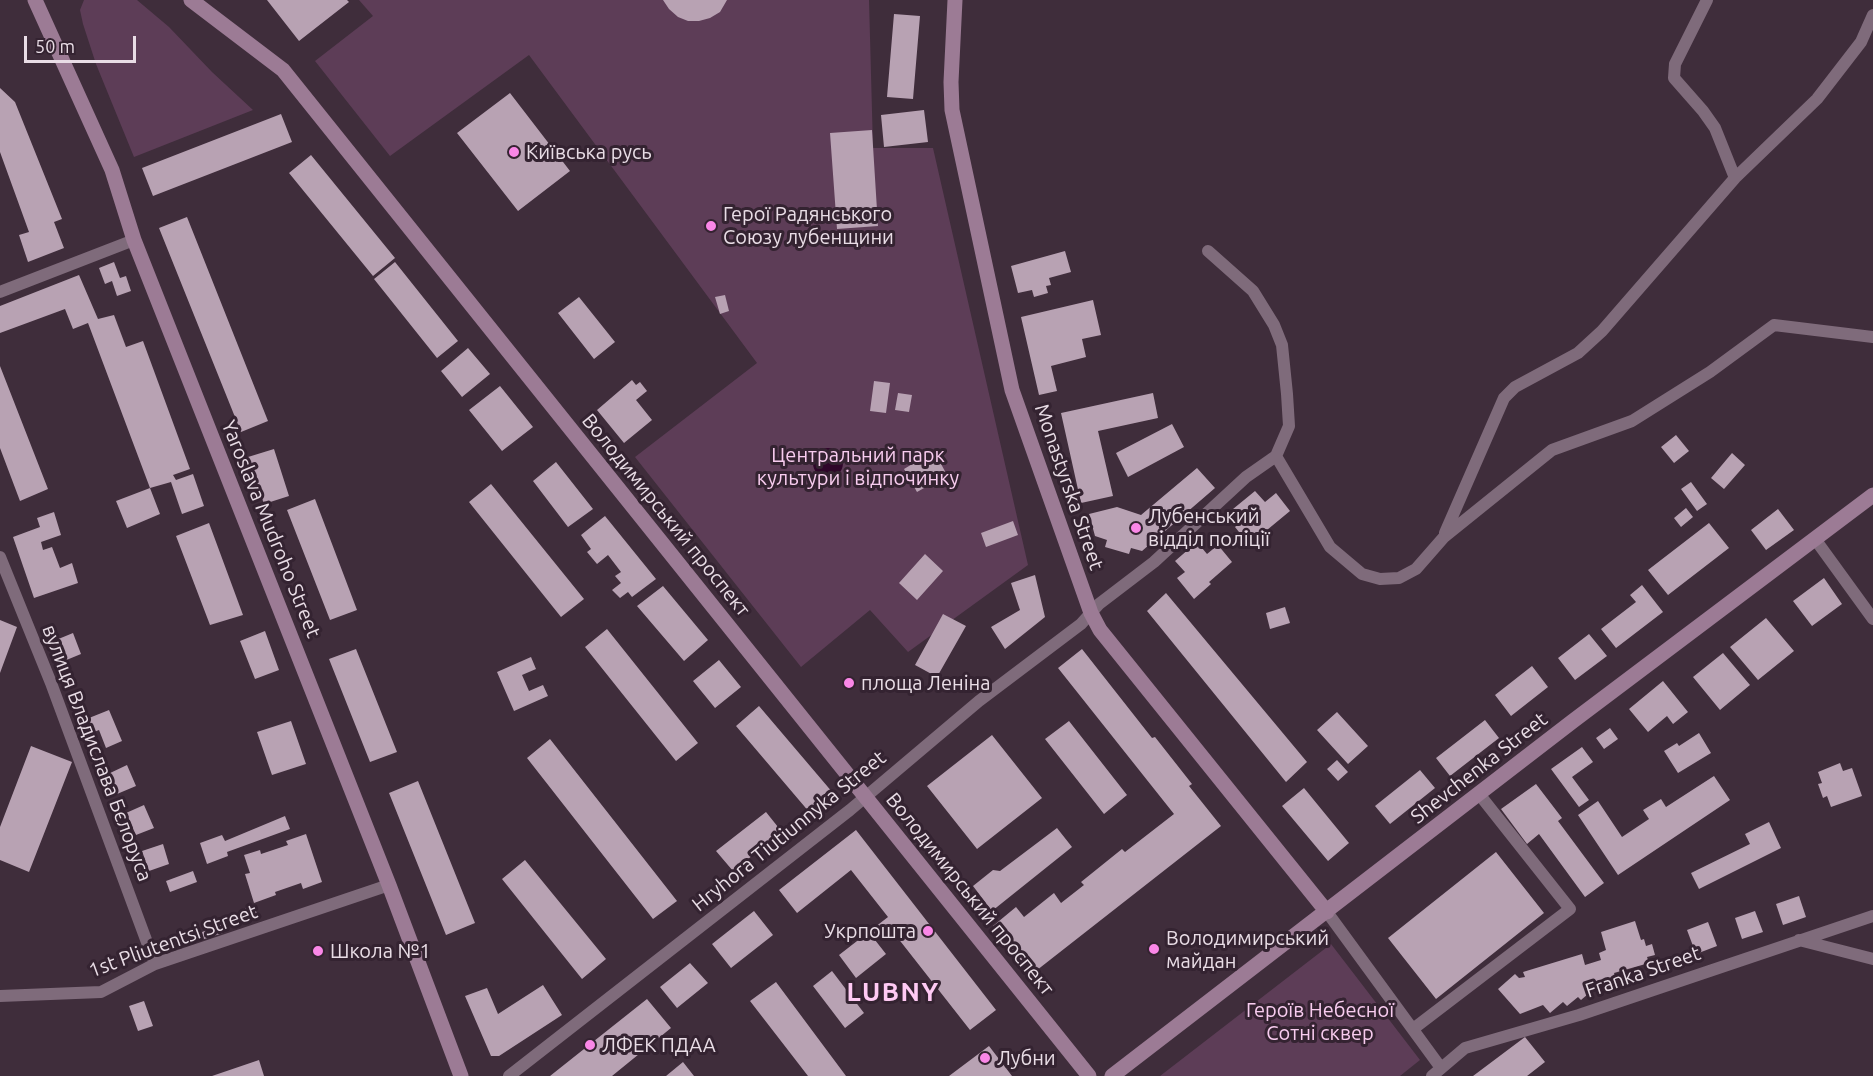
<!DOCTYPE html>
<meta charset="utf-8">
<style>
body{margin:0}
#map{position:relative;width:1873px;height:1076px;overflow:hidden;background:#3f2d3b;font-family:Ubuntu,sans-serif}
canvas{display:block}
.scale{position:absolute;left:24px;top:36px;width:112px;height:27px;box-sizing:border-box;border:3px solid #e9dde6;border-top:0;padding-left:8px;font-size:18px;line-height:21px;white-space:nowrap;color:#e9dde6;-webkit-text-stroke:4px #342331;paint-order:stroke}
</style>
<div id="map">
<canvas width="1873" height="1076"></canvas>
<div class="scale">50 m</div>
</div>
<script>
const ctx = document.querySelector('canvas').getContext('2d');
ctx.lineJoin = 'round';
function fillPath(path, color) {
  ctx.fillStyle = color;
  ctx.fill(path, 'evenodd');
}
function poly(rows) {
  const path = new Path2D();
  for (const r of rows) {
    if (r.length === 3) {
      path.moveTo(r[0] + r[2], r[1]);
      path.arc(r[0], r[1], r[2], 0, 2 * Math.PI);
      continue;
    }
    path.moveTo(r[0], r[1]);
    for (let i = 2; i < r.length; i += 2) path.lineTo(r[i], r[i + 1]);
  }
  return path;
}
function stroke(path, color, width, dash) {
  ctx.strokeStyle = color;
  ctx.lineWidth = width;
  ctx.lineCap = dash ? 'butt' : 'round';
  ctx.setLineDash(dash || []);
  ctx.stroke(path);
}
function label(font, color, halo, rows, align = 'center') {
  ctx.font = font + ' Ubuntu,sans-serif';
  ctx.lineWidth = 6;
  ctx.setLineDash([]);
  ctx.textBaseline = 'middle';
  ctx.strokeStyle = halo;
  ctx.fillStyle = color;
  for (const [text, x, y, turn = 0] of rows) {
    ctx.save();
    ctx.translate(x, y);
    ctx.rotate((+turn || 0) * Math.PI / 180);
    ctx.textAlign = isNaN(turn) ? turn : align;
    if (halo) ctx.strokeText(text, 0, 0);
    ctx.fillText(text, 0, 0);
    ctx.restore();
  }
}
const green = poly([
 [84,0,137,0,169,27,212,72,253,110,134,157,96,64,83,24,80,10],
 [359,0,869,0,873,148,933,148,1028,565,908,652,870,610,801,667,635,457,757,363,529,55,390,156,315,61,373,16],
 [1331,944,1420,1060,1400,1076,1160,1076]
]);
const water = poly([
 [828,463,15]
]);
const building = poly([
 [267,0,347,0,349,2,299,41],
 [663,0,727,0,720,12,710,18,699,21,688,21,678,17,669,9],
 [894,14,920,16,913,99,887,97],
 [0,88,15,102,62,219,54,222,64,248,28,262,19,235,29,232,0,152],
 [510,93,570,171,518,211,457,133],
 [924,110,928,142,884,147,881,115],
 [281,114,292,142,153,196,142,168],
 [872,130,878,226,837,229,830,133],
 [311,155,395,258,373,276,289,173],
 [187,217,268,421,241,432,159,228],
 [1065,251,1071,272,1049,278,1051,285,1046,286,1048,293,1034,297,1032,290,1018,293,1011,266],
 [114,262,120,278,126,276,131,291,117,296,112,281,105,284,99,268],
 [395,262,458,341,437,358,374,279],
 [79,275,98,319,114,315,126,347,143,341,190,469,173,475,176,480,193,474,204,506,182,514,171,482,150,488,88,323,73,329,65,309,0,333,0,306],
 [725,295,729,311,720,314,715,297],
 [579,297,615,342,594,359,558,313],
 [1093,300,1101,335,1082,339,1086,357,1051,366,1057,391,1039,395,1021,317],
 [468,348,490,374,462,397,441,371],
 [0,366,48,489,20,501,0,448],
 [632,380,636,385,640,382,647,391,636,400,652,420,624,443,597,410],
 [874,381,890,383,886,413,870,411],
 [500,386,533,427,502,451,469,410],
 [898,393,912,395,909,412,895,410],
 [1153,393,1158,418,1098,431,1113,496,1081,503,1061,413],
 [1172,424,1184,447,1128,477,1116,453],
 [1676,435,1689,451,1674,463,1661,447],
 [274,449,289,496,264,504,248,457],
 [934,451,947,475,917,492,904,469],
 [1732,453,1745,465,1724,489,1711,478],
 [556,462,593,509,568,527,533,481],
 [1197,468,1215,488,1142,551,1131,548,1129,554,1105,547,1107,540,1095,536,1089,514,1117,507,1141,515],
 [1691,482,1707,504,1697,511,1681,489],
 [491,484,584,599,561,617,469,502],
 [150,488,160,514,127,528,116,501],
 [1255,491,1265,502,1276,493,1290,511,1267,530,1269,532,1251,547,1235,527,1242,520,1233,509],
 [315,499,357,610,330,620,287,510],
 [1686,508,1693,517,1681,527,1674,518],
 [1778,509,1794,530,1766,550,1751,530],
 [54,512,61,535,41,542,43,550,52,547,60,568,72,563,78,583,34,598,13,537,40,527,37,518],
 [605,516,656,579,632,597,628,592,620,598,612,590,621,583,615,576,621,572,608,555,597,564,587,552,591,549,581,535],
 [1013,521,1018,535,986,547,981,533],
 [209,523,243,615,210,625,176,536],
 [1709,523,1729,548,1668,595,1648,570],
 [1197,542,1207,554,1218,545,1232,562,1209,582,1211,584,1194,599,1177,578,1185,572,1175,561],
 [925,554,943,571,917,600,899,583],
 [1035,575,1045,617,1005,649,991,627,1020,610,1011,583],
 [1824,578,1842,604,1812,626,1793,601],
 [1642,585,1663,612,1616,648,1601,629,1636,602,1630,595],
 [663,586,708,640,684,661,637,606],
 [1166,593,1307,762,1286,782,1147,611],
 [1285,607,1290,623,1270,629,1266,613],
 [943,614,966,626,937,677,915,665],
 [1766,618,1794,651,1758,680,1730,647],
 [0,620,17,627,0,673],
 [607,629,698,743,676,761,585,647],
 [265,631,279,670,255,679,240,641],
 [73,633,81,654,64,661,56,640],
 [1589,634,1607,656,1575,680,1558,658],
 [356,649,397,752,370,762,329,659],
 [1082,649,1152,738,1155,737,1192,784,1189,786,1221,826,1032,974,993,926,1016,907,1024,917,1054,893,1061,903,1084,885,1081,882,1122,849,1125,852,1174,814,1058,668],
 [1723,653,1750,685,1720,710,1693,677],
 [531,657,536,669,522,675,529,691,543,685,548,696,514,711,497,672],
 [719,660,741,687,715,708,693,681],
 [1532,666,1548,687,1511,716,1495,695],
 [1663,681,1688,712,1673,724,1667,716,1648,732,1629,709],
 [759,706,833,793,810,813,736,726],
 [109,710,122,741,106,748,99,730,89,734,84,720],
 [1337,712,1368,746,1348,764,1317,730],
 [1485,720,1499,738,1450,776,1436,758],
 [291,721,306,764,272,775,257,732],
 [1069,721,1127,795,1104,814,1045,739],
 [1610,728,1618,739,1604,749,1596,738],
 [1699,733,1711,753,1678,773,1664,751,1677,743,1679,746],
 [992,735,1042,798,977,849,927,786],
 [550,739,677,901,653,919,527,758],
 [31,746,72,762,29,872,0,860,0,827],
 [1582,747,1593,762,1572,777,1589,800,1579,807,1551,769],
 [1337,760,1348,772,1338,781,1327,769],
 [1840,763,1843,771,1852,768,1862,796,1831,807,1827,796,1823,798,1818,784,1822,783,1818,772],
 [127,765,136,786,117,794,108,774],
 [1420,770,1435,788,1390,824,1375,806],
 [1714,776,1730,800,1618,875,1578,815,1598,801,1622,837,1649,819,1643,810,1661,799,1666,807],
 [418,781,475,923,446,935,389,793],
 [1536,784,1562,818,1558,821,1604,883,1585,897,1539,834,1527,844,1501,809],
 [1304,788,1349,843,1328,861,1282,806],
 [144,805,154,828,136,835,126,813],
 [766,812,782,832,733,871,716,851],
 [285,816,290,829,227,852,228,856,207,864,200,843,222,835,225,841],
 [1769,822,1781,848,1699,889,1691,873,1750,844,1745,834],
 [1057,828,1072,847,992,911,973,886,993,870,1000,871],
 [856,830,996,1010,970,1030,890,928,875,940,886,954,856,978,839,955,888,917,851,870,797,913,779,890],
 [306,834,322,882,303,889,301,883,275,892,276,895,254,903,245,874,250,873,244,855,260,850,261,854,288,845,286,841],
 [163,844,169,864,149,871,142,851],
 [1496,852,1544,913,1436,999,1388,938],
 [525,860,606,959,582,979,502,879],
 [193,871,197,882,170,892,166,881],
 [1799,896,1806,917,1783,925,1776,904],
 [254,905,257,914,246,918,243,909],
 [754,911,773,935,731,968,712,944],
 [1755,911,1763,932,1742,939,1735,918],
 [1635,921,1641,940,1644,939,1646,946,1652,944,1655,955,1647,957,1649,963,1614,973,1616,979,1599,994,1594,989,1581,1000,1578,997,1567,1006,1563,1002,1550,1013,1543,1005,1520,1014,1498,989,1515,974,1519,978,1525,977,1523,972,1582,954,1585,965,1601,960,1599,953,1606,950,1601,932],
 [1708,922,1717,946,1696,954,1687,930],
 [221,925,223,933,204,939,202,932],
 [690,963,708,983,677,1008,660,987],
 [832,971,864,1013,845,1028,813,986],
 [776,982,846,1076,808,1076,750,1001],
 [543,985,562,1015,499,1056,491,1056,465,996,487,988,498,1014],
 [647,999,671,1028,612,1076,550,1076],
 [144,1001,153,1026,138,1031,129,1006],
 [1525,1037,1545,1062,1527,1076,1473,1076],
 [989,1046,1012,1076,949,1076],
 [259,1060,264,1076,212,1076],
 [683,1062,694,1076,666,1076]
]);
const street = poly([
 [1707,0,1675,64,1674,78,1703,111,1715,128,1735,178],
 [0,292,134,240],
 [1276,456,1330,547,1362,574,1380,579,1399,578,1416,569,1444,537,1552,450,1632,421,1710,372,1774,325,1873,337],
 [1445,533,1504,398,1515,387,1578,353,1602,331,1735,178,1817,99,1861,42,1873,15],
 [1815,539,1873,619],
 [0,557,51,683,155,964],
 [1327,912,1441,1068],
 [1799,940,1873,959],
 [0,996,101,992,155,964,389,885],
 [1413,1029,1570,909,1479,794],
 [509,1076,850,810,979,701,1081,624,1099,604,1154,562,1246,477,1276,456,1289,426,1287,394,1282,345,1274,325,1253,291,1208,251],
 [1432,1076,1465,1048,1579,1015,1873,916]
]);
const secondary = poly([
 [35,0,112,170,134,240,389,885,461,1076],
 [191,0,283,70,1089,1076],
 [955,0,951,82,952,110,1012,390,1091,613,1100,630,1327,912],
 [1112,1076,1573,721,1873,495]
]);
const markers = [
 [514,152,6,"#fa87e7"],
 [711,226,6,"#fa87e7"],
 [1136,528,6,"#fa87e7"],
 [849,683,6,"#fa87e7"],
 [928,931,6,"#fa87e7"],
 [1154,949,6,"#fa87e7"],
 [318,951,6,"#fa87e7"],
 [590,1045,6,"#fa87e7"],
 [985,1058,6,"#fa87e7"]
];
const poiNames = [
 ["Київська русь",526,152],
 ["Герої Радянського",723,214],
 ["Союзу лубенщини",723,237],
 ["Лубенський",1148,516],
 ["відділ поліції",1148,539],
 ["площа Леніна",861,683],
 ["Укрпошта",916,931,"right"],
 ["Володимирський",1166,938],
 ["майдан",1166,961],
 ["Школа №1",330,951],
 ["ЛФЕК ПДАА",602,1045],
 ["Лубни",997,1058]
];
const parkNames = [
 ["Центральний парк",858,455],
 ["культури і відпочинку",858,478],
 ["Героїв Небесної",1320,1010],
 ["Сотні сквер",1320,1033]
];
const streetNames = [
 ["Monastyrska Street",1069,487,71],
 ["Володимирський проспект",666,515,51],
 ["Yaroslava Mudroho Street",271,529,68],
 ["вулиця Владислава Бєлоруса",97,753,69],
 ["Shevchenka Street",1479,768,-38],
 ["Hryhora Tiutiunnyka Street",789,831,-39],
 ["Володимирський проспект",970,894,51],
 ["1st Pliutentsi Street",173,941,-20],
 ["Franka Street",1643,972,-19]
];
const districtNames = [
 ["LUBNY",893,992]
];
fillPath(green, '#5d3d57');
fillPath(water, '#2f062a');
fillPath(building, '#b8a2b3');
stroke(street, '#7f6b7b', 12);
stroke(secondary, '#9c7b95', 15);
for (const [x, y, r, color] of markers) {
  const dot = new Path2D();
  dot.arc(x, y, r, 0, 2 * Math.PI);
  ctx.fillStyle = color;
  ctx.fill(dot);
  stroke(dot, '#342331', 2);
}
label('20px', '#e9dde6', '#342331', poiNames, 'left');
label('20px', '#f8ccef', '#342331', parkNames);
label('20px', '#e9dde6', '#342331', streetNames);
ctx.letterSpacing = '1.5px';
label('bold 26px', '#ffcaf4', '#342331', districtNames);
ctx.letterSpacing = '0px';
</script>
